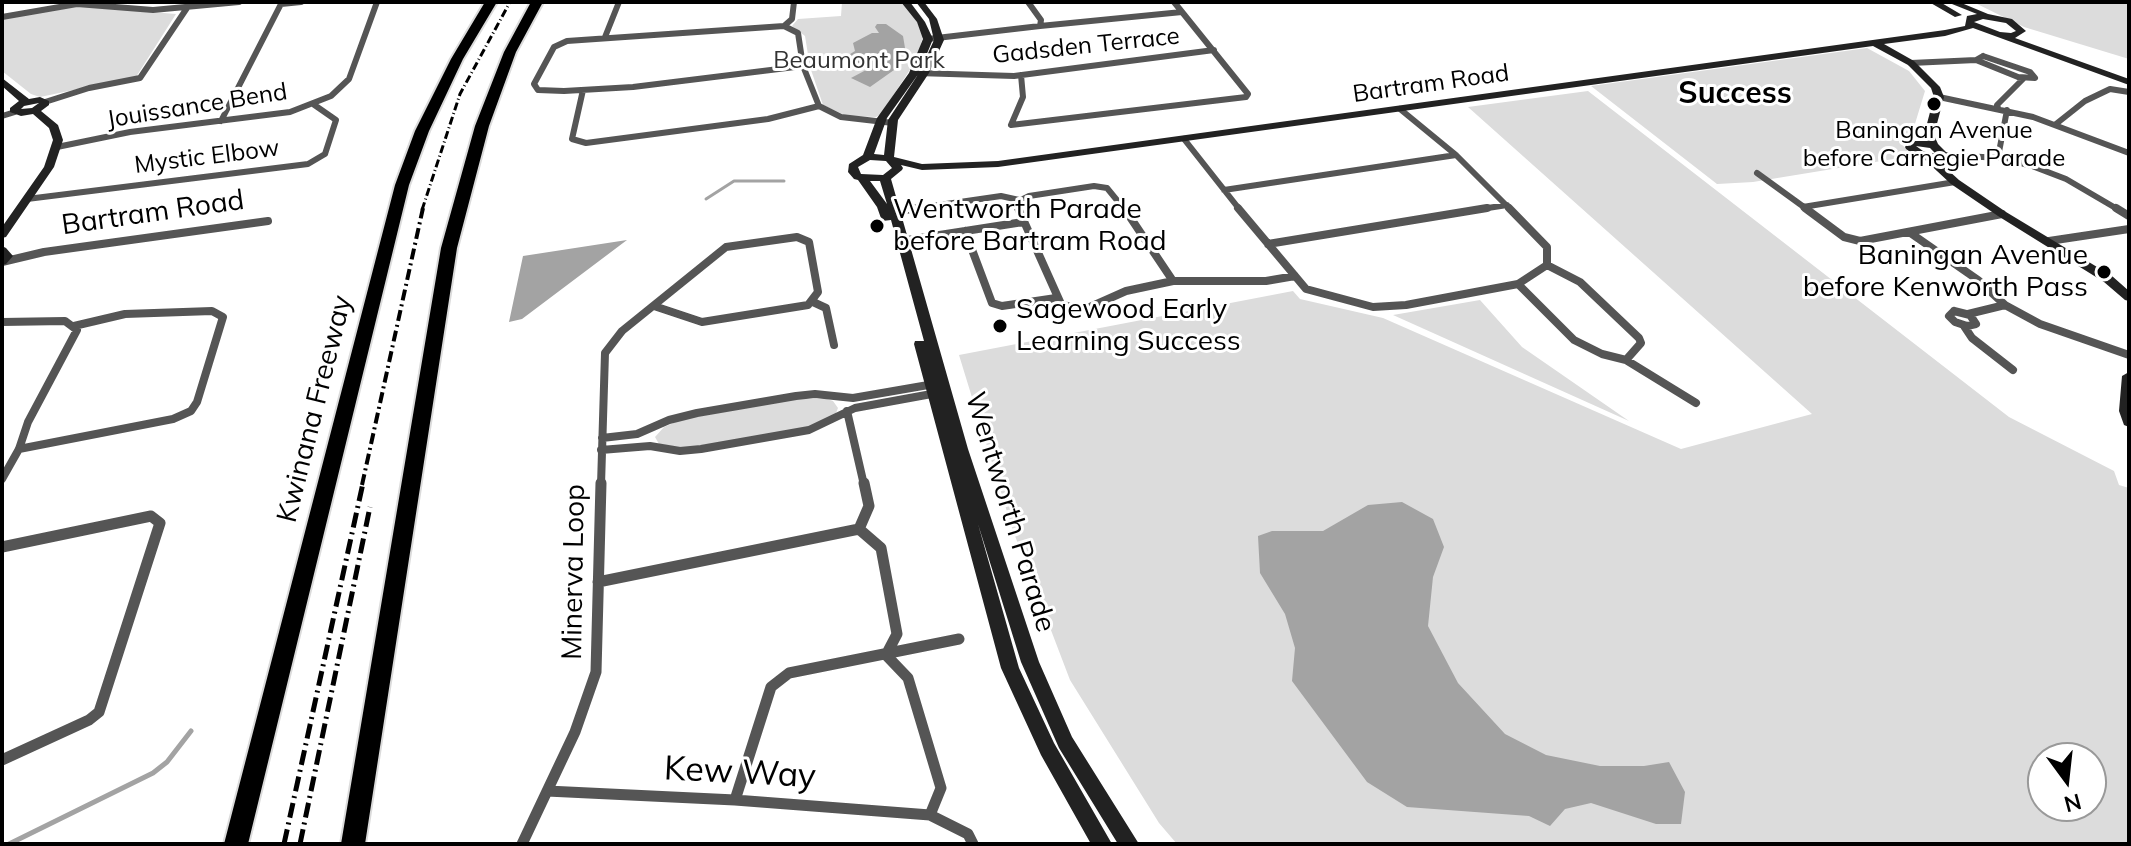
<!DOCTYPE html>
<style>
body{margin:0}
#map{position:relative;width:2131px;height:846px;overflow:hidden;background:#fff;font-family:Mulish,sans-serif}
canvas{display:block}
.frame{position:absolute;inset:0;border:4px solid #000;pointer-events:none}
.north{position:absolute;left:2027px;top:742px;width:80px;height:80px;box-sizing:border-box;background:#fff;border:2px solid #999;border-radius:50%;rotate:165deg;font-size:22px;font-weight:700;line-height:32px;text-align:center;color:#000}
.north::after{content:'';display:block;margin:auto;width:28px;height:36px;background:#000;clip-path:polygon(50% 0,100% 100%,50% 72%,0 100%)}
</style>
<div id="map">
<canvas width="2131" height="846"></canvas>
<div class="frame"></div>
<div class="north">N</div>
</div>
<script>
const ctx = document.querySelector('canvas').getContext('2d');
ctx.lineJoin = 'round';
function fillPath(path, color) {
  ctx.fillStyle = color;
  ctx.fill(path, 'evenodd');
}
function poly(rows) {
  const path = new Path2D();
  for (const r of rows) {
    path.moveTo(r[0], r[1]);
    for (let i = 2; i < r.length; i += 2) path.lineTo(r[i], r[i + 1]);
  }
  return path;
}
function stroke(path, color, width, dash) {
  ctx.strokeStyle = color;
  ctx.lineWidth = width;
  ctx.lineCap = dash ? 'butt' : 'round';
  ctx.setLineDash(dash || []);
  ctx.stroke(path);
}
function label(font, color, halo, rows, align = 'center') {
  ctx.font = font + ' Mulish,sans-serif';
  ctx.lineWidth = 6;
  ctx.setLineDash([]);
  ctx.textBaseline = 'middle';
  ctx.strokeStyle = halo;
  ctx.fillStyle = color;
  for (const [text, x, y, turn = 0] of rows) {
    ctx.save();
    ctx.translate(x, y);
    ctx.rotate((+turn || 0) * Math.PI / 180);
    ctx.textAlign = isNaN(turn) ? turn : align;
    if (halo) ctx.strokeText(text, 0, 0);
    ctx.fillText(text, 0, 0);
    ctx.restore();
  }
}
const green = poly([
 [842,2,903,2,916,19,923,36,917,59,881,114,876,117,847,116,823,105,810,67,805,36,792,26,798,19,841,16],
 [1973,2,2129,2,2129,59,2024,27],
 [81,6,176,14,136,77,40,97,31,94,2,71,2,19],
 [1867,48,1909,71,1925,91,1914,127,1910,136,1900,142,1912,156,1753,182,1717,184,1591,86],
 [1588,91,2009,417,2114,471,2119,485,2129,488,2129,844,1177,844,1159,823,1070,680,1012,528,959,355,1293,291,1300,299,1383,318,1681,449,1812,414,1468,107],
 [2043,758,2091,758,2091,806,2043,806],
 [1480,300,1522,347,1629,421,1393,315],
 [798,399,827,399,833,401,838,408,836,413,816,425,796,430,684,448,659,444,655,437,664,427,683,419]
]);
const water = poly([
 [877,24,886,24,903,36,905,48,894,70,870,87,851,78,866,70,866,65,849,60,847,56,855,51,853,43,872,33,879,33,875,27],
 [627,240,522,319,509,322,523,256],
 [1402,502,1433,519,1444,547,1433,577,1428,626,1458,683,1505,734,1546,755,1600,766,1644,766,1669,762,1685,792,1681,824,1656,824,1591,803,1565,809,1550,826,1529,816,1407,807,1367,782,1292,681,1295,648,1285,614,1260,573,1258,536,1272,531,1323,531,1368,505]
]);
const streamFar1 = poly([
 [706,199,734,181,784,181]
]);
const stream = poly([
 [9,844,153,773,167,762,191,731]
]);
const streetFar2 = poly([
 [281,4,301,2],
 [2,17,77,4,153,10,239,2],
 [784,26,792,19,794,2],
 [784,26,798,33,803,66,633,87,564,91,538,90,534,84,554,47,567,41,784,26],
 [1040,26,1182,12],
 [605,37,619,2],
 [928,39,1040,26,1041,20,1028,2],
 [1983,56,2030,72,2035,78,2018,77,1976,60,1983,56],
 [1911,63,1976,60],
 [803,66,819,106,841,117,893,123],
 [917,73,1014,76,1214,50],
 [1021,75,1023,97,1011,125,1246,97,1248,94,1174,2],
 [583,90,572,139,586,143,768,119,819,106],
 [1939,97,2033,117,2129,153],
 [45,102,89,88,140,78,189,5],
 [1998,108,1997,105,2024,78],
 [1400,109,1456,155,1511,210],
 [2,116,15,112],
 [221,121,282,2],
 [2056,124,2085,101,2110,89,2129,92],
 [1184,139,1240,210],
 [57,147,130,132,290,112,331,96,349,79,377,2],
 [1944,155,2002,158,2032,166,2066,179,2119,210],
 [2002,158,1999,152,2007,110],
 [1757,173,1808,210],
 [1224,190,1456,155],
 [27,199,308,164,325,154,336,120,313,104],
 [1803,207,1955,182],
 [905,210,1001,196,1019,200],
 [1018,210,1017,202,1029,196,1094,186,1107,188,1125,210],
 [1475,210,1507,205]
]);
const streetFar1 = poly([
 [1018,208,1061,304,1074,308,1090,307,1126,291,1173,281],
 [1124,208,1173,281],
 [1238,208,1306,289,1373,307,1406,305,1518,284,1547,265,1547,247,1509,208],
 [1805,208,1844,237,1860,241,2002,214],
 [2116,208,2129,216],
 [893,212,918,208],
 [965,231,992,303,1002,306,1056,298],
 [1909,232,1978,280,2005,305,1968,314],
 [901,241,1023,222],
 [2049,241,2129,229],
 [1268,244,1487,208],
 [2,262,44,252,268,221],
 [1547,265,1580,282,1639,338,1641,343,1626,360],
 [1173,281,1266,281,1295,276],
 [1518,284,1574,340,1602,354,1626,360,1696,403],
 [813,302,826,308,834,345],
 [2005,305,2040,324,2129,355],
 [1954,311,1970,315,1976,324,1967,326,1955,322,1949,316,1954,311],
 [2,322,65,321,77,330,28,422,19,449,2,479],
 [1964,326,1972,338,2013,370],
 [847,411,864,485],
 [602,438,637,434,669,420,697,413,796,396,815,394,853,398,934,384],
 [19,449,173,419,191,411,197,402,223,317,212,311,125,314,74,326],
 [601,450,650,446,680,451,701,449,809,430,855,408,937,393],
 [601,485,605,353,622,331,726,247,797,237,809,242,818,292,808,305,702,322,654,306]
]);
const street = poly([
 [859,529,869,506,864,483],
 [859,529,881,548,897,634,886,655,908,678,941,788,930,815,968,834,973,844],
 [2,547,151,516,160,523,99,712,89,720,2,760],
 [598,582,859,529],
 [547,791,735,800,930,815],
 [735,800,771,687,789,673,959,639],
 [522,844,575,732,596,672,601,483]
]);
const secondary = poly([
 [901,2,910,2,925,22,933,39,919,73,887,118,874,154,884,155,888,120,919,73,934,40,929,19,916,2,924,2,937,19,944,40,929,73,898,120,894,157,922,164,998,161,1945,30,1965,26,1967,16,1977,14,1947,2,1959,2,1988,14,2012,19,2026,31,2015,38,2129,79,2129,85,1973,28,1945,36,1884,44,1914,61,1940,87,1944,97,1934,135,1938,144,1949,155,1937,160,1959,180,2006,212,2112,276,2129,291,2129,301,2125,300,2104,282,1998,216,1951,184,1923,158,1916,156,1906,149,1905,147,1909,141,1926,141,1924,135,1934,97,1931,88,1908,65,1873,46,998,167,922,170,901,165,903,168,902,170,891,179,968,449,1039,662,1072,737,1139,844,1118,844,1059,748,1021,662,978,524,1019,668,1054,743,1112,844,1091,844,1041,755,1001,668,914,344,915,341,924,341,891,220,882,221,877,207,858,180,854,179,848,172,849,164,863,155,877,118,909,73,923,39,917,22,901,2],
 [1983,19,2006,23,2016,31,2011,33,2000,32,1974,22,1983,19],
 [1916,146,1930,148,1936,154,1923,151,1916,146],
 [870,160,886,161,892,168,883,175,861,174,858,167,870,160],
 [870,181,880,181,887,204,870,181],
 [1929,2,1940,2,1962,15,1955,17,1929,2],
 [2,78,29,99,40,97,49,101,49,105,41,111,58,125,63,140,54,167,6,237,2,238,2,227,44,167,53,140,49,128,33,114,21,116,10,112,10,108,19,101,2,86,2,78],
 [39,103,32,108,21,109,24,106,39,103],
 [2,246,6,248,13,256,6,264,2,265,2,246],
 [2129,372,2129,427,2124,425,2119,411,2122,376,2129,372]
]);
const highway = poly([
 [485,2,497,2,463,59,429,131,409,185,248,844,224,844,395,185,415,131,451,59,485,2],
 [531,2,543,2,516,52,489,126,457,248,365,844,341,844,441,248,475,126,504,52,531,2]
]);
const railFar2 = poly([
 [422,210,460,94,510,2]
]);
const railFar1 = poly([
 [362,485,423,208]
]);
const rail = poly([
 [284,844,363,483],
 [300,844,370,507]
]);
const markers = [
 [1934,104,8,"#000"],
 [877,226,8,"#000"],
 [2104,272,8,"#000"],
 [1000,326,8,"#000"]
];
const farStreetnames = [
 ["Gadsden Terrace",1086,46,-6],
 ["Bartram Road",1431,84,-8],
 ["Jouissance Bend",197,106,-9],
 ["Mystic Elbow",207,157,-7]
];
const farParknames = [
 ["Beaumont Park",859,61]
];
const farPoinames = [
 ["Baningan Avenue",1934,131],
 ["before Carnegie Parade",1934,159]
];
const poiNames = [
 ["Wentworth Parade",893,210],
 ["before Bartram Road",893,242],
 ["Baningan Avenue",2088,256,"right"],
 ["before Kenworth Pass",2088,288,"right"],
 ["Sagewood Early",1016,310],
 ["Learning Success",1016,342]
];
const streetNames = [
 ["Bartram Road",153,213,-8],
 ["Kwinana Freeway",315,409,-76],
 ["Wentworth Parade",1010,512,73],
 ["Minerva Loop",574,572,-89]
];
const farDistrictnames = [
 ["Success",1735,94]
];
const nearStreetnames = [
 ["Kew Way",740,773,3]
];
fillPath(green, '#dcdcdc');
fillPath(water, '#a3a3a3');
stroke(streamFar1, '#a3a3a3', 3);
stroke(stream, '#a3a3a3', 5);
stroke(highway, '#dbdbdb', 4);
stroke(streetFar2, '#555', 6);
stroke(streetFar1, '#555', 8);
stroke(street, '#555', 11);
fillPath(secondary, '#222');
fillPath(highway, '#000');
stroke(railFar2, '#000', 3, [8, 3, 1, 3]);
stroke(railFar1, '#000', 4, [11, 4, 2, 4]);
stroke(rail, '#000', 5, [15, 5, 2, 5]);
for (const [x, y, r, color] of markers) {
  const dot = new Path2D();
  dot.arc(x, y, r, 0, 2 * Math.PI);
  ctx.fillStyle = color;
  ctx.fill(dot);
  stroke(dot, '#fff', 3);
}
label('24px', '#000', '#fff', farStreetnames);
label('24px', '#333', '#fff', farParknames);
label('24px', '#000', '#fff', farPoinames);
label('28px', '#000', '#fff', poiNames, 'left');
label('28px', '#000', '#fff', streetNames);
label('bold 30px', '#000', '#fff', farDistrictnames);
label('34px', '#000', '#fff', nearStreetnames);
</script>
